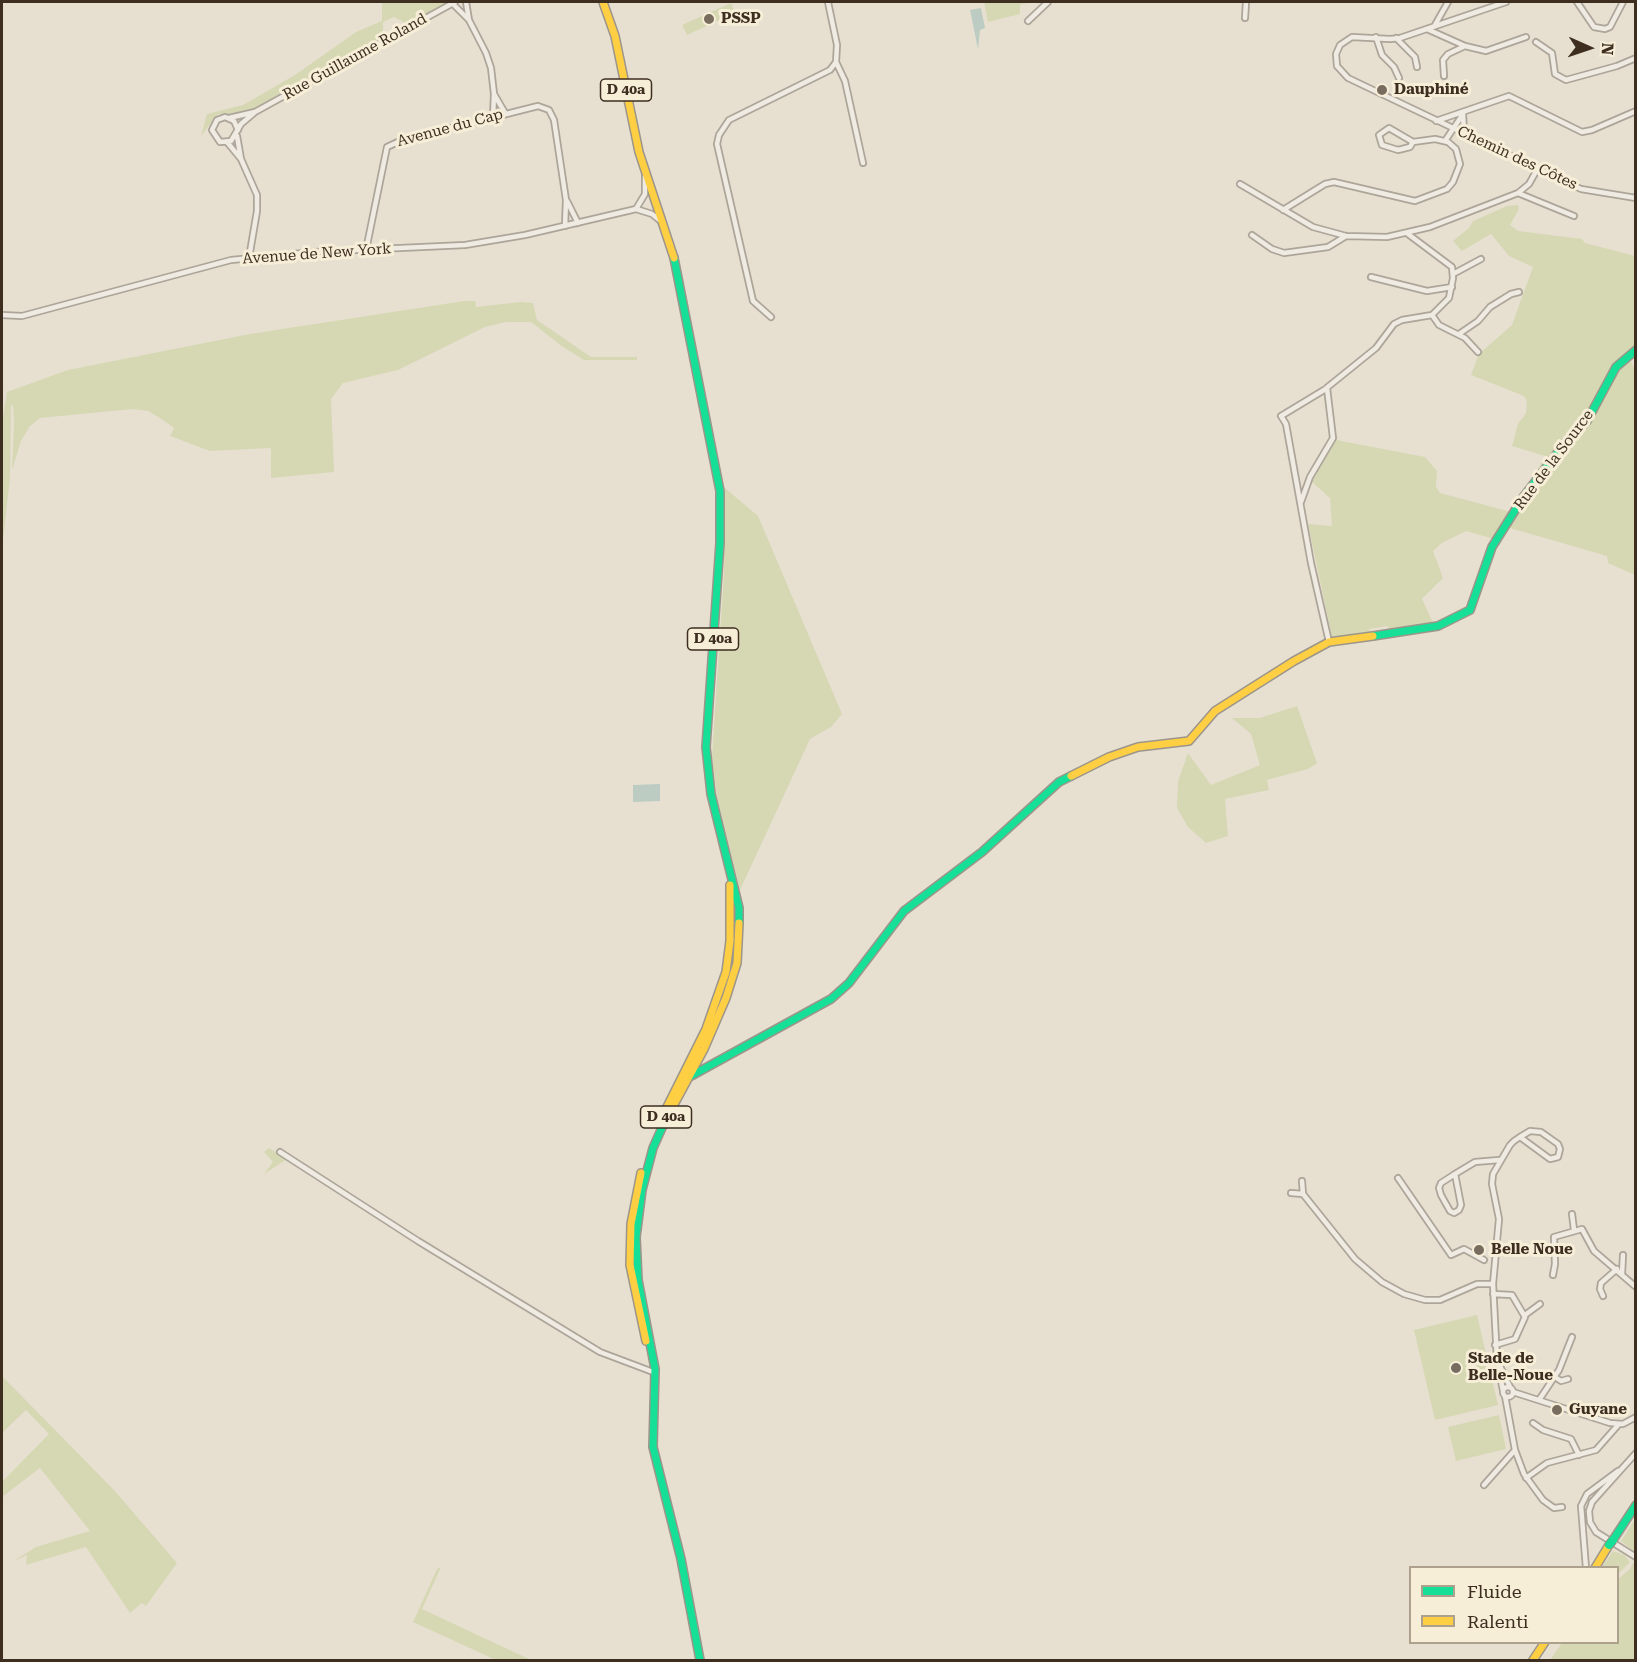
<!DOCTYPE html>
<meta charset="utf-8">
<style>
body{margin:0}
#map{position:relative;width:1637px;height:1662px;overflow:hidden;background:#e7e0d1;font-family:"Roboto Serif",serif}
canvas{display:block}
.frame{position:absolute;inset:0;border:3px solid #3d2e20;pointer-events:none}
.legend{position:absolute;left:1409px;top:1566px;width:210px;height:78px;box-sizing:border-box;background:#f7eed8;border:2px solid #ada18e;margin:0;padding:8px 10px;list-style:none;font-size:18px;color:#3d2e20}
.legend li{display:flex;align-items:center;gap:12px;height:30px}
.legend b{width:30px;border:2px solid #ada18e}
.north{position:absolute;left:1559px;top:18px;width:60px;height:60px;-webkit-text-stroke:4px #f7eed8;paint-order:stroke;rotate:93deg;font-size:16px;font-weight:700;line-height:24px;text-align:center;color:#3d2e20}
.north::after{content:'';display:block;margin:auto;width:21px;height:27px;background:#3d2e20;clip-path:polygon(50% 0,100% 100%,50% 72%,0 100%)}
</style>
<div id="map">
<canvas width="1637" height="1662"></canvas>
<div class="frame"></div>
<ul class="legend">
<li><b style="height:8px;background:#16e098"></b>Fluide</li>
<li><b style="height:8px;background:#ffcf43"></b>Ralenti</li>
</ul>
<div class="north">N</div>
</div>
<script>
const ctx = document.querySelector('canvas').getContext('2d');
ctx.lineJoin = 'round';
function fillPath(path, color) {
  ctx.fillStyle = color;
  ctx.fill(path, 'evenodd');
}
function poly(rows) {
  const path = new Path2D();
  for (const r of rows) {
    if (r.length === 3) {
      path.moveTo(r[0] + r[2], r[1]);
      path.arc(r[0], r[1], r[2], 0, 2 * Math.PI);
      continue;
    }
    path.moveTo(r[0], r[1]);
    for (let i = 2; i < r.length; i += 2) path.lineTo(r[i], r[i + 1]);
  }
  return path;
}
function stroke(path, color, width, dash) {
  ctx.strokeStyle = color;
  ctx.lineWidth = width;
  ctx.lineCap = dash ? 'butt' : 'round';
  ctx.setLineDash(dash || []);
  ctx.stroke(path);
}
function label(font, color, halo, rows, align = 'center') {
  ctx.font = font + ' "Roboto Serif",serif';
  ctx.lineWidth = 6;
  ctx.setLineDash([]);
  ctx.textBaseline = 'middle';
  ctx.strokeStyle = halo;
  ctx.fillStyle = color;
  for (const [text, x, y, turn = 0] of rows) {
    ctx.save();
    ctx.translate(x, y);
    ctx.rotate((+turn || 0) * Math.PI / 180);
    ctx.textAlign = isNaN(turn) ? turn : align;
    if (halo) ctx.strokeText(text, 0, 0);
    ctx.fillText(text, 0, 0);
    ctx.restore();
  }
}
const green = poly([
 [382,2,449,2,407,24,394,17,383,22,383,37,251,110,236,115,218,114,201,136,207,114,243,105,295,75,356,32,382,21],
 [984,2,1030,2,1020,5,1020,14,988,22],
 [731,3,735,13,687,35,682,25],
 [1516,205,1519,206,1518,211,1510,225,1518,231,1582,239,1585,243,1635,256,1635,345,1611,370,1586,419,1561,440,1533,479,1545,456,1512,446,1518,424,1526,413,1527,401,1524,396,1471,375,1479,354,1512,325,1533,267,1509,256,1491,234,1462,251,1453,241,1469,228,1473,221,1507,206],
 [464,301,475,301,476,307,520,302,533,303,537,320,591,357,637,357,637,360,584,360,563,347,531,322,506,322,485,327,398,370,343,383,331,399,334,472,271,478,271,448,210,451,170,436,174,428,160,418,148,411,133,409,40,418,30,426,21,441,12,470,14,423,13,406,11,405,10,478,2,549,2,422,7,392,68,370,250,334],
 [1631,361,1636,374,1635,575,1608,563,1607,556,1510,528,1526,497,1572,439,1618,367],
 [1336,440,1425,457,1437,471,1436,487,1440,493,1511,512,1494,539,1466,531,1442,543,1433,551,1443,578,1422,599,1433,623,1389,630,1388,626,1369,629,1370,632,1332,637,1308,524,1332,526,1330,498,1312,482],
 [725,488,758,516,842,714,831,727,810,739,740,890,717,796,712,757,724,572],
 [1297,706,1317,763,1308,769,1267,780,1269,790,1225,799,1228,836,1206,843,1188,827,1177,808,1178,781,1188,753,1211,785,1260,765,1251,734,1232,718,1260,718],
 [269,1148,287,1159,264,1174,273,1162,264,1152],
 [1477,1315,1498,1405,1435,1420,1414,1330],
 [2,1376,113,1489,177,1563,146,1606,142,1603,130,1613,86,1547,26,1565,27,1555,12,1562,36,1547,90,1531,40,1468,2,1497,2,1482,49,1434,26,1410,2,1433],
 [1499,1415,1506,1449,1456,1461,1448,1427],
 [1635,1519,1635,1552,1621,1541],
 [1613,1551,1624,1555,1630,1562,1618,1574,1618,1568,1602,1567],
 [1633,1563,1636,1564,1635,1660,1550,1660,1562,1643,1618,1642,1618,1579,1630,1569],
 [441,1567,422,1609,531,1660,496,1660,413,1622,437,1569]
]);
const water = poly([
 [981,8,985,28,980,30,978,49,970,10],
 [660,784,660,801,633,802,633,785]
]);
const street = poly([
 [466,2,469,20,486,53,491,68,494,94,493,117],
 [1506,2,1400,38,1390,39,1352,37,1340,45,1336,54,1337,66,1348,78,1581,189,1636,198],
 [1577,2,1594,27,1605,29,1610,27,1623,2],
 [452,3,469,20],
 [1245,18,1246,2],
 [1028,21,1048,2],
 [1435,25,1448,2],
 [1427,29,1465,46,1486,51,1526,37],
 [1376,37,1382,55,1394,67,1399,78],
 [1396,38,1415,57,1417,67],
 [1536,42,1552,53,1555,74,1566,80,1617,66,1636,58],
 [836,62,845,81,863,163],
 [1444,76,1443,60,1448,54,1465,46],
 [494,94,505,113],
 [1463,114,1464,132],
 [229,118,255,112,455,2],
 [1436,121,1509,96,1582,132,1592,130,1636,111],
 [238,130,234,121,225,117,217,120,212,130,220,142,231,141,241,124,254,113],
 [237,136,241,159],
 [1445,141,1463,114],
 [227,142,241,159,257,195,257,211,249,258],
 [645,176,645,194,636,209,652,214,663,223],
 [1240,184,1313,227,1346,236,1387,237,1430,227,1518,193,1529,184,1538,168],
 [1518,193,1574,216],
 [567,201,578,223],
 [1283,210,1325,184,1334,182,1415,201,1447,189,1453,182,1460,164,1456,149,1448,142,1435,139,1413,142,1410,147,1398,150,1382,145,1379,135,1389,128,1413,142],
 [1252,235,1272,249,1284,253,1328,247,1346,236],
 [366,250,387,147,400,141,538,106,549,110,554,120,566,200,565,226],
 [1453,274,1481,259],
 [1371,277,1427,291,1452,287],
 [2,315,22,316,231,260,314,252,465,245,525,235,636,209],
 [1432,315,1439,325,1465,338,1478,352],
 [771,317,753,301,717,144,719,135,729,120,830,70,836,62,837,45,828,2],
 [1459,334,1478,321,1490,307,1511,294,1519,292],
 [1301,502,1310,477,1333,438,1327,388],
 [1329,642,1311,563,1286,424,1281,416,1324,390,1376,348,1394,324,1402,320,1432,315,1449,298,1453,278,1452,267,1408,234],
 [280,1152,418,1241,600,1352,653,1372],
 [1455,1174,1461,1205,1459,1210,1454,1213,1450,1211,1441,1195,1439,1188,1441,1183,1455,1174,1475,1162,1499,1160],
 [1398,1178,1451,1255,1464,1249,1484,1260],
 [1302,1181,1303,1194],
 [1291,1193,1303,1194,1355,1259,1382,1282,1404,1294,1425,1300,1440,1300,1477,1284,1493,1284],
 [1572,1214,1574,1230],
 [1622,1274,1623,1255],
 [1553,1275,1555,1264,1554,1237,1582,1229,1594,1251,1636,1287],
 [1493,1294,1512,1295,1525,1317,1515,1339,1495,1345],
 [1603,1296,1600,1289,1601,1283,1617,1269],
 [1525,1315,1540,1304],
 [1497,1360,1493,1284,1499,1219,1492,1184,1493,1174,1510,1145,1514,1141,1520,1137,1530,1131,1541,1132,1558,1144,1560,1149,1558,1157,1550,1159,1520,1137],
 [1555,1377,1561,1381,1568,1379],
 [1508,1392,5],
 [1503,1391,1497,1360,1510,1387],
 [1513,1392,1610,1423,1623,1424,1636,1417],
 [1505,1396,1515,1450,1524,1474,1543,1500,1554,1508,1562,1507],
 [1539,1400,1559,1370,1572,1337],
 [1533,1423,1543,1430,1571,1439,1579,1455],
 [1636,1453,1592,1502,1589,1511,1590,1522,1596,1532,1636,1557],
 [1526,1478,1547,1463,1596,1450,1619,1424],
 [1484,1485,1515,1450],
 [1586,1568,1581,1506,1587,1494,1618,1471]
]);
const fast = poly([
 [674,258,720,491,720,543,706,747,711,794,739,908,739,923],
 [1373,636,1438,626,1470,610,1492,547,1524,496,1565,443,1587,421,1616,367,1636,350],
 [691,1076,831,999,849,983,904,911,982,852,1059,782,1071,776],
 [665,1121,653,1148,642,1190,636,1237,638,1280,655,1369,653,1447,681,1559,700,1660],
 [1613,1540,1636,1505]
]);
const slow = poly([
 [603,2,615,36,639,152,674,258],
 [1071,776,1109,757,1138,747,1189,741,1215,711,1294,661,1329,642,1373,636],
 [661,1119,706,1029,726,972,730,941,730,885],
 [665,1121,704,1049,726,998,737,963,739,923],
 [641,1173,631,1224,630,1265,646,1341],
 [1595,1568,1609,1545],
 [1533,1660,1545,1642]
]);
const fastBridge = poly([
 [1609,1545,1613,1540]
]);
const markers = [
 [709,19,6,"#786c5e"],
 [1382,90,6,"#786c5e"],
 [1479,1250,6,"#786c5e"],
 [1456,1368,6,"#786c5e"],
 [1557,1410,6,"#786c5e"]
];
const shields = [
 [626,90,51],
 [713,639,51],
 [666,1117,51]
];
const shieldNames = [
 ["D 40a",626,90],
 ["D 40a",713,639],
 ["D 40a",666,1117]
];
const poiNames = [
 ["PSSP",721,19],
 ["Dauphiné",1394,90],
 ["Belle Noue",1491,1250],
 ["Stade de",1468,1359],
 ["Belle-Noue",1468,1376],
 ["Guyane",1569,1410]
];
const streetNames = [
 ["Rue Guillaume Roland",355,57,-29],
 ["Avenue du Cap",450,128,-15],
 ["Chemin des Côtes",1517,158,25],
 ["Avenue de New York",317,254,-4],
 ["Rue de la Source",1554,460,-53]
];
fillPath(green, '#d6d7b3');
fillPath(water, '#bcccc2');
stroke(street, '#ada599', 8);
stroke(fast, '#9c958a', 10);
stroke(slow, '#9c958a', 10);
stroke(street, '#efebe3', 4.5);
stroke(fast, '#16e098', 7);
stroke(slow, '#ffcf43', 7);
stroke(fastBridge, '#928b80', 10, []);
stroke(fastBridge, '#16e098', 8);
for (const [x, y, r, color] of markers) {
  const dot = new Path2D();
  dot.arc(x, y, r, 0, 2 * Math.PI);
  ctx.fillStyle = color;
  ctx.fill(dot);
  stroke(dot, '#f7eed8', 2);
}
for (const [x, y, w] of shields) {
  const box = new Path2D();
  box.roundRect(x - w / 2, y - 11, w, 22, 4.5);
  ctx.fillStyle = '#f7eed8';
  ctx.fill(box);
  stroke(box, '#3d2e20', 1.5);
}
label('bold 14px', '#3d2e20', null, shieldNames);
label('bold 15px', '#3d2e20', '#f7eed8', poiNames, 'left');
label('15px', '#3d2e20', '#f7eed8', streetNames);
</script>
